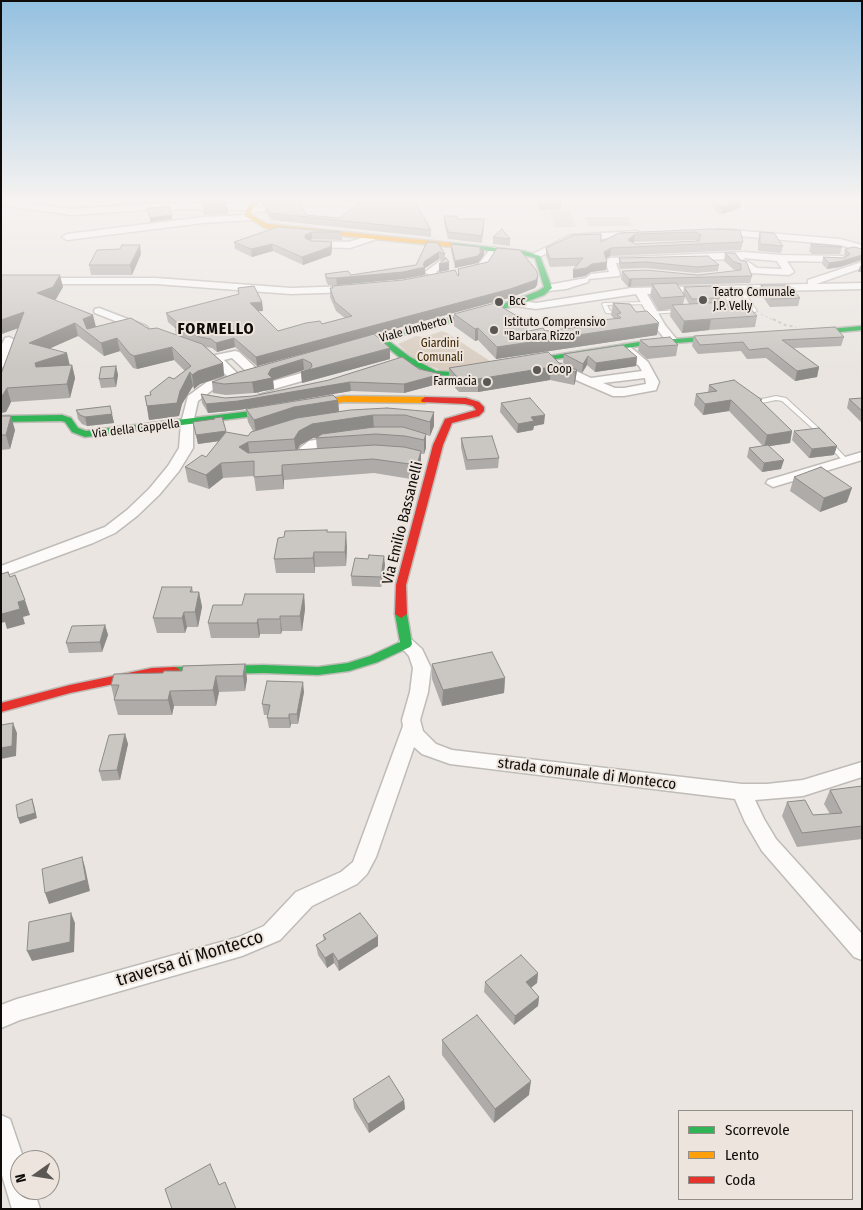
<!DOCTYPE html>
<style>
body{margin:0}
#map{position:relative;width:863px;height:1210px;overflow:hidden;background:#eae5e0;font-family:"Fira Sans Condensed",sans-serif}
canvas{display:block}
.frame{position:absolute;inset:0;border:2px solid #0e0b09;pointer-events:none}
.legend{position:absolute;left:678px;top:1110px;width:175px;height:90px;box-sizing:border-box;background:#ede5dd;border:1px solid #948e88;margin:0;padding:6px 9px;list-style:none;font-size:15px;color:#0e0b09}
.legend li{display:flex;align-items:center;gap:10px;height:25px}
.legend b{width:25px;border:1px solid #948e88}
.north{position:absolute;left:10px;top:1150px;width:50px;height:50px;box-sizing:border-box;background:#ede5dd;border:1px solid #948e88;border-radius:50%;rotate:257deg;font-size:14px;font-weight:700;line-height:20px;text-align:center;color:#0e0b09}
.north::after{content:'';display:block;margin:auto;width:18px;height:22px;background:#5b5754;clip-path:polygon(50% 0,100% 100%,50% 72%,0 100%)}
</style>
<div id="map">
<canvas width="863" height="1210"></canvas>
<div class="frame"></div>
<ul class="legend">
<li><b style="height:6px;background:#30b455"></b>Scorrevole</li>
<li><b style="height:6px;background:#ff9f0a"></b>Lento</li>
<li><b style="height:6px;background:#e5322d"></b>Coda</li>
</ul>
<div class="north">N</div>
</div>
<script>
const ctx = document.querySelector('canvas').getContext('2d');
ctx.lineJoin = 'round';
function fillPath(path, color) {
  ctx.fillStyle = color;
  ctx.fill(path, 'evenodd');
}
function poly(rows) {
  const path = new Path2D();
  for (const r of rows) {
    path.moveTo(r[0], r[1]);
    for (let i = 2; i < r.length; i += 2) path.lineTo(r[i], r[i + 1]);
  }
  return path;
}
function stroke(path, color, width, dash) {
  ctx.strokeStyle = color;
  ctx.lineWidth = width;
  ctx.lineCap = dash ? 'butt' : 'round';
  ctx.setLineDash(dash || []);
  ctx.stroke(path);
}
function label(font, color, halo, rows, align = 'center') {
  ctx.font = font + ' "Fira Sans Condensed",sans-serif';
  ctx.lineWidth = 4;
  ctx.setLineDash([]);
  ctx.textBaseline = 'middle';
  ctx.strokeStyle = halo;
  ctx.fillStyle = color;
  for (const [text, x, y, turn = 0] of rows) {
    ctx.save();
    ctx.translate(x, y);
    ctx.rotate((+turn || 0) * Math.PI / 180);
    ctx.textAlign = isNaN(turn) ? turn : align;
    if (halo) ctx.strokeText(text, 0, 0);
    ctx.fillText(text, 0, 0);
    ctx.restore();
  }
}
const green = poly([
 [550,212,570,212,576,227,555,227],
 [585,217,628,217,631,226,588,226],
 [442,331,447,333,493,363,443,371,415,360,398,344,416,336,424,337]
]);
const pathFar1 = poly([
 [761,314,776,321]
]);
const path = poly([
 [773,319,785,325,796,327]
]);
const lane = poly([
 [720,289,724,289,739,310,752,310,738,290,742,289,757,311,755,312,736,313,720,290,720,289],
 [647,302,649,303,649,304,607,305,610,311,623,312,623,313,621,314,606,313,602,304,604,303,647,302],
 [681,310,683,310,683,312,648,314,646,313,648,312,681,310],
 [776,396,786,398,825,434,825,436,821,436,782,401,776,400,762,403,749,399,752,397,762,399,776,396],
 [830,442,832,443,848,460,848,462,844,462,828,445,828,443,830,442]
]);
const street = poly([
 [1,200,72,209,159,203,251,204,255,207,306,200,327,200,323,203,249,213,245,210,159,209,72,215,1,205,1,200],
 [250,215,254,218,253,220,203,223,67,240,62,237,67,234,203,217,250,215],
 [719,229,840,239,862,245,862,251,840,245,716,234,716,230,719,229],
 [637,231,642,234,640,236,572,241,539,257,533,257,531,255,570,235,637,231],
 [371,235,376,238,374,240,350,248,312,247,307,244,312,241,349,242,371,235],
 [494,247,499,250,486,269,468,274,464,273,464,269,478,265,491,248,494,247],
 [744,252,780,255,842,256,847,259,842,262,787,261,794,272,789,275,750,273,746,267,740,266,734,259,616,263,620,274,619,276,589,279,588,282,566,289,548,291,543,288,548,285,586,278,591,274,609,272,605,261,610,258,744,252],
 [743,258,777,261,782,269,757,268,743,258],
 [440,261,445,264,436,272,443,278,438,281,425,272,440,261],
 [862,262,862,268,816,284,862,283,862,289,647,294,665,325,678,341,672,344,668,343,656,328,636,294,536,309,515,306,510,303,515,300,536,303,631,288,808,284,808,280,862,262],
 [48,278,156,278,291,288,352,286,357,289,352,292,291,294,156,284,48,284,1,287,1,281,48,278],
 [99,308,146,326,148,328,142,331,138,330,95,313,94,311,95,309,99,308],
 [9,337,15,340,7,365,1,368,1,346,5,338,9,337],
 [624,344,628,345,648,362,659,382,656,390,624,396,613,396,553,370,551,367,553,364,561,364,591,378,642,371,639,366,618,347,624,344],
 [645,378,646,384,624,388,615,388,603,383,645,378],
 [235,351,239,352,261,373,259,376,251,376,232,358,224,360,242,378,240,381,215,388,198,401,193,423,193,448,179,471,159,495,137,516,115,533,93,543,1,577,1,566,105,527,127,510,149,489,168,466,179,448,181,423,188,396,207,382,228,377,209,358,211,356,235,351],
 [305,372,311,376,309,379,260,393,254,389,256,386,305,372],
 [338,436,345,440,343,443,318,447,312,452,307,461,302,462,295,458,301,447,309,441,338,436],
 [862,452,862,460,773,487,766,483,768,480,862,452],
 [406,638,412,640,422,649,431,668,428,692,420,720,423,731,436,744,452,750,742,784,767,784,803,780,862,762,862,777,803,796,755,800,764,819,776,839,862,934,862,960,854,957,762,851,745,822,735,799,450,764,422,754,414,747,376,857,367,874,357,884,312,906,280,940,242,956,20,1020,1,1028,1,1005,17,999,239,937,264,926,296,892,341,872,353,862,403,726,402,720,410,692,413,668,409,656,398,644,400,640,406,638],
 [1,1115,10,1119,24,1160,20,1160,20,1190,34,1190,40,1209,12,1209,1,1172,1,1115]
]);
const fast = poly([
 [452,243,524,251,540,256,552,288,544,295,518,305,386,339,410,357,436,371,453,372,480,367,484,369,480,371,453,376,434,375,404,361,376,338,512,301,538,291,544,287,535,258,523,255,450,246,450,244,452,243],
 [862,326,862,330,807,335,803,333,807,331,862,326],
 [723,335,726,335,726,339,639,346,524,364,520,362,524,360,639,342,723,335],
 [276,408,280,411,279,413,85,437,72,432,65,422,61,421,1,422,1,416,62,415,71,418,78,428,86,431,276,408],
 [401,610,407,614,412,644,410,647,378,662,349,671,318,675,263,673,174,675,170,674,168,671,170,668,174,667,263,665,318,667,348,663,370,656,400,642,395,614,401,610]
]);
const slow = poly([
 [253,200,259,200,252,210,251,215,267,224,452,243,455,245,452,247,265,228,245,216,246,210,253,200],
 [344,396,425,397,429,400,425,403,344,402,308,408,304,405,308,402,344,396]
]);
const jam = poly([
 [425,397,466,398,479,402,484,407,484,411,479,416,452,423,443,445,406,585,407,614,401,618,395,614,396,585,433,445,445,419,476,410,473,406,465,404,422,402,421,400,425,397],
 [174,667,178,668,180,671,178,674,152,676,70,693,1,712,1,703,70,685,152,668,174,667]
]);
const wall = poly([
 [203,200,226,200,228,212,226,214,204,215,202,201],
 [340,200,413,200,431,230,431,237,271,220,266,213,265,205,306,215,340,218,362,200,342,202],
 [537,200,560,200,561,202,561,210,539,210],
 [709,200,737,200,741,201,740,208,722,214,716,212],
 [444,216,484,226,482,243,448,239,444,223],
 [278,227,341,232,342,240,312,239,310,240,311,241,332,242,332,249,331,255,303,265,273,251,252,257,235,249,234,242],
 [711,229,743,242,741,250,610,256,606,259,607,262,606,270,591,272,585,276,573,278,576,266,550,267,546,256,546,248,601,242,619,233],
 [695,240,697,241,635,244,633,243,634,242],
 [760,232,783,246,781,253,758,251,758,239],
 [493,237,510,239,510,246,493,244],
 [427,242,445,254,445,259,449,262,449,270,439,272,439,264,443,261,439,259,425,268,425,275,403,279,337,285,328,285,326,281,325,274,351,275,416,265],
 [451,244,480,247,480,251,484,255,478,263,455,268,451,251],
 [811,244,842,247,840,254,812,254,809,251],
 [120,249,141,254,132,275,91,275,89,265],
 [845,249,862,249,862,260,840,267,827,269,822,264,823,257,844,258,846,257,844,255],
 [725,253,735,253,752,276,750,283,677,285,683,294,684,287,720,298,720,303,729,308,757,316,755,327,709,330,682,333,670,316,671,309,659,311,650,296,652,286,628,287,621,279,622,271,698,275,737,271,733,269,724,261],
 [685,297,689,304,683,304],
 [619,258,719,265,718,271,696,273,645,268,620,269,619,265],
 [458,269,538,276,537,285,535,288,509,298,374,334,390,359,302,383,301,372,305,371,304,370,273,380,274,389,254,393,226,395,213,393,212,382,308,352,257,366,235,347,217,352,212,348,206,347,223,363,224,376,200,384,194,389,193,386,182,404,179,416,149,420,145,396,151,395,185,371,174,360,137,369,133,368,120,351,104,356,78,336,50,348,70,365,72,365,75,378,70,398,11,402,6,412,1,413,1,374,18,328,1,333,1,275,63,287,56,299,55,300,96,327,149,329,176,335,175,328,168,322,166,313,262,302,263,311,258,311,278,331,322,324,345,318,336,311,330,297,330,288,332,288,332,286,458,276],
 [761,285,800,298,798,306,770,307,760,293],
 [613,303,657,335,496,359,478,340,475,341,454,326,454,314,520,322,529,331,545,331,579,327,602,323,602,320,614,319,611,315],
 [694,336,844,337,841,346,794,348,819,367,817,377,795,381,766,358,747,359,741,351,698,354,692,346],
 [640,340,678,345,676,356,647,359,638,351],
 [564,354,637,357,636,366,595,372,587,365,582,373,563,363],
 [559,363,577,370,575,383,574,385,550,380,478,392,459,392,449,381,449,368],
 [116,366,118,375,116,387,101,388,99,379],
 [419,369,441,374,441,383,404,393,351,391,239,410,208,413,202,403,201,394,225,398,253,396],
 [709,385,761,402,792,431,790,443,769,446,781,469,762,472,747,457,749,448,763,446,729,411,703,415,694,405,696,394,708,393],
 [862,398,862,422,861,422,847,408,849,399],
 [338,400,339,411,434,412,434,426,430,436,426,435,426,448,424,454,421,454,421,465,417,480,374,473,284,480,284,489,256,491,254,476,223,478,209,489,188,482,185,467,206,457,219,441,198,444,193,422,214,419,214,418,226,433,248,436,253,431,248,422,246,409],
 [313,438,317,438,316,438,317,449,297,450,300,445],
 [501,403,544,424,534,426,533,430,517,433,500,412],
 [110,406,114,423,87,426,82,424,78,419,76,410],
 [1,416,15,430,10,449,1,450],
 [794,431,837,446,834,455,809,458,792,440],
 [461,438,499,458,498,468,466,470,461,447],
 [794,477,847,502,820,512,790,491],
 [327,532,347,547,346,566,315,567,315,573,276,573,274,559,284,537],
 [385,565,381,587,352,586,351,576],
 [192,587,193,592,199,592,202,607,198,627,187,627,185,633,157,633,153,618],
 [304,594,305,609,302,631,282,631,281,634,260,634,259,638,211,638,208,623,242,605],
 [105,625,108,635,102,652,69,653,66,643],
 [245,664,247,679,245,691,219,692,216,706,174,706,172,715,118,715,114,700,114,698,111,685,163,673,182,671],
 [432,664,505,678,504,693,442,706,432,679],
 [304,692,298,724,291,724,290,728,269,728,267,718,268,715,264,715,262,704],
 [125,734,128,744,120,780,102,781,99,771],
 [862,786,862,839,797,847,782,816,787,802,813,815,830,814,824,804,830,790],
 [323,935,378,936,378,946,339,971,334,963,327,968,318,955,316,945,324,941],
 [538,973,537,983,531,988,539,997,538,1006,514,1025,484,992,485,982],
 [442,1040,529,1095,494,1123,442,1055],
 [353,1099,404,1100,405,1109,369,1133,354,1108]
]);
const shadedWall = poly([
 [224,200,226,200,228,212,226,214],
 [261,200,299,200,262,204],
 [342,200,370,200,342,202],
 [741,201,740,208,722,214,723,207],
 [172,215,172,219,150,222,150,218],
 [312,232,312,239,306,242,305,235],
 [635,234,634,242,627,248,628,240],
 [332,242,332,249,331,255,303,265,302,257],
 [272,244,273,251,252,257,251,249],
 [140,245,141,254,132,275,130,265],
 [480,247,480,253,484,247,484,255,478,263,455,268,455,261],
 [611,248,610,256,603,260,604,252],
 [439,252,439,259,425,268,425,275,403,279,337,285,336,278,423,265,425,261],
 [862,255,861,260,840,267,827,269,829,263],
 [449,262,449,270,439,272,439,264],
 [607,262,606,270,591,272,585,276,573,278,573,270,592,264],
 [860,266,862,266,862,272,858,272],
 [60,275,63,287,56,299,40,306,37,293],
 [538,276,537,285,535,288,509,298,257,366,256,357],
 [632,278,631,286,628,287,629,279],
 [262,302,263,311,251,312,250,303],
 [24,312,27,325,2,334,1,320],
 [93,315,96,327,86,331,83,319],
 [711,319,709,330,682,333,684,321],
 [75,323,78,336,33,356,29,343],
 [659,323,657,335,496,359,497,347],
 [478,328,478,340,475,341,475,329],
 [117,338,120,351,104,356,101,343],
 [234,338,235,347,217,352,216,343],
 [172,347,174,360,137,369,134,356],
 [390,348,390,359,302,383,301,372],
 [67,353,70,366,39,376,35,363],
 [588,356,587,365,582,373,583,364],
 [637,357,636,366,595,372,596,363],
 [303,359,304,370,273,380,274,389,254,393,252,382,268,374,271,369],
 [223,363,224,376,200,384,194,389,192,375,198,371],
 [72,365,75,378,70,398,67,384],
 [116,366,118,375,116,387,114,378],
 [551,367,550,380,478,392,478,379],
 [819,367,817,377,795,381,797,371],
 [577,370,575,383,574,385,575,372],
 [190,372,193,386,182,404,179,416,149,420,147,406,180,391],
 [441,374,441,383,404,393,404,384],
 [350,382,351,391,239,410,208,413,206,404],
 [7,388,11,402,6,412,1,413,1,398],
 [338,400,339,414,256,434,254,420,294,407],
 [731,400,729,411,703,415,705,404],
 [434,412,434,426,430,436,430,422],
 [112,414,114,423,87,426,85,417],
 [373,415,374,429,313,438,300,445,296,453,294,439,299,431,312,424],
 [545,415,544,424,534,426,533,430,517,433,518,424,531,417],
 [11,416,15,430,10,449,6,435],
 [226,431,227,440,198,444,196,435],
 [792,431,790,443,764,447,767,435],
 [426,434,426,448,424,454,424,440],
 [248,442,250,456,239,447],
 [837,446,834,455,809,458,812,449],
 [421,451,421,465,417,480,417,465],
 [784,460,781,469,762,472,764,463],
 [221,463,223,478,209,489,206,475],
 [282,465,284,480,284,489,282,475],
 [852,488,847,502,820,512,824,498],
 [346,532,347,547,346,566,345,552],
 [314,552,315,567,315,573,313,558],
 [384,556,385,565,381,587,381,577],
 [199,592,202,607,198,627,195,612],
 [304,594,305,609,302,631,300,616],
 [25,600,30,615,23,617,25,624,7,629,5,622,1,623,1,611,18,602],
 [184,612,187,627,185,633,182,618],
 [280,616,282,631,281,634,280,619],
 [258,619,260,634,259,638,257,623],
 [105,625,108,635,102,652,100,642],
 [245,664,247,679,245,691,243,676],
 [216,676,219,692,216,706,213,690],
 [505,678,504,693,442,706,443,690],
 [303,682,304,692,298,724,297,714],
 [170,691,174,706,172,715,168,700],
 [289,714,291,724,290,728,289,718],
 [13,723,17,733,16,756,1,759,1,748],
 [125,734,128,744,120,780,117,770],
 [32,799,34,805,37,818,20,824,18,818],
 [82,857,85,867,90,891,49,904,45,893],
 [71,913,75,923,74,952,32,961,27,951],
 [378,936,378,946,339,971,338,961],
 [333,953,334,963,327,968,325,958],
 [538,973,537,983,525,992,526,982],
 [539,997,538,1006,514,1025,515,1016],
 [531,1081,529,1095,494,1123,495,1109],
 [404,1100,405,1109,369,1133,368,1124]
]);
const building = poly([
 [203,200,224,200,202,201,203,200],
 [363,200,413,200,415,202,431,230,270,213,265,205,299,201,306,215,340,218,363,200],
 [539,200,560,200,561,202,540,203,539,200],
 [714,200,737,200,741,201,723,207,717,205,714,200],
 [169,207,172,215,150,218,147,208,169,207],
 [444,216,457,216,458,219,484,219,482,236,448,232,444,216],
 [278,227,341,232,312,232,305,235,305,238,311,241,332,242,330,247,302,257,272,244,251,249,234,242,278,227],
 [502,229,510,239,493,237,502,229],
 [711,229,740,230,743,242,611,248,604,252,607,262,592,264,586,268,573,270,583,258,550,259,546,248,573,235,601,234,601,242,619,233,711,229],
 [696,232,701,235,699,241,635,244,628,240,635,234,696,232],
 [760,232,774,233,783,246,760,244,760,232],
 [427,242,438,243,445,254,439,252,425,261,423,265,425,267,403,272,336,278,327,278,325,274,348,271,351,275,416,265,427,242],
 [451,244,480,247,480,251,484,247,478,256,455,261,451,244],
 [811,244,828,245,842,247,813,246,811,244],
 [122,245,140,245,130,265,89,265,97,250,120,249,122,245],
 [854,247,862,249,862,255,842,261,829,263,823,257,844,258,850,254,845,249,854,247],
 [497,248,520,250,536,270,538,276,536,280,510,289,256,357,234,338,216,343,211,339,200,337,175,327,181,326,166,313,239,294,238,288,254,286,262,302,250,303,278,331,306,323,320,321,322,324,352,316,335,302,330,288,333,288,332,286,403,280,455,270,458,276,459,275,458,269,488,262,497,248],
 [725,253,735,253,740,260,746,261,752,276,629,279,622,271,646,270,698,275,741,270,741,264,734,262,725,253],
 [708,256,719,265,697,267,646,262,621,263,619,258,708,256],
 [446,258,449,262,439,264,446,258],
 [1,275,60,275,53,287,37,293,93,315,83,319,87,329,131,318,149,329,157,328,202,344,223,363,198,371,192,375,190,372,180,391,177,403,147,406,145,396,151,395,150,392,169,377,174,379,191,366,172,347,134,356,130,354,117,338,101,343,75,323,29,343,67,353,35,363,36,367,72,365,67,384,7,388,1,398,1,374,24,312,1,320,1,275],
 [676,283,685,296,661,298,652,284,676,283],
 [761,285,789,285,800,298,772,299,761,285],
 [713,286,720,298,692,299,684,287,713,286],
 [726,302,729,308,748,306,757,316,711,319,684,321,672,305,726,302],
 [495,303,517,316,520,322,529,331,543,328,545,331,579,327,605,322,602,320,621,318,617,314,621,313,613,303,630,304,636,312,647,311,659,323,497,347,478,328,475,329,454,314,495,303],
 [835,327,844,337,782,340,819,367,797,371,768,348,749,350,743,342,700,345,694,336,835,327],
 [374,334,390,348,301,372,309,370,312,366,311,363,303,359,271,369,268,374,272,378,252,382,224,384,212,382,239,372,374,334],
 [670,337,678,345,649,347,640,340,670,337],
 [623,345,637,357,596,363,588,356,583,364,564,354,623,345],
 [548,352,559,363,577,370,575,372,551,367,478,379,459,379,449,368,548,352],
 [402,357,419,369,441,374,404,384,350,382,238,401,206,404,201,394,225,398,253,396,329,380,402,357],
 [116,366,114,378,99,379,101,367,116,366],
 [734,380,762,400,760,400,792,431,767,435,731,400,705,404,696,394,717,391,709,385,734,380],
 [333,395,338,400,294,407,254,420,246,409,333,395],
 [530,398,545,415,531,417,534,421,518,424,501,403,530,398],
 [862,398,862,411,849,399,862,398],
 [110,406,112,414,85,417,80,415,76,410,110,406],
 [387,408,434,412,430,422,405,415,373,415,312,424,299,431,294,439,248,442,239,447,248,453,375,445,404,447,421,451,417,465,373,459,282,465,282,475,254,477,254,461,221,463,206,475,185,467,202,455,206,457,226,432,248,436,251,432,297,418,350,410,387,408],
 [1,416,11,416,6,435,1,435,1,416],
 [222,417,226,431,196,435,193,422,215,419,214,418,222,417],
 [374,427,403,427,426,434,424,440,405,436,376,434,316,438,322,434,374,427],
 [819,428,837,446,812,449,794,431,819,428],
 [492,436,499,458,467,460,461,438,492,436],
 [768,445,784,460,764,463,749,448,768,445],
 [821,467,852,488,824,498,794,477,821,467],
 [327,530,327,532,346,532,345,552,314,552,313,558,274,559,278,538,284,537,285,531,327,530],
 [369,555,384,556,381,577,351,576,355,558,368,559,369,555],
 [8,572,10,577,15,575,25,600,18,602,20,609,2,614,1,612,1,574,8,572],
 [162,587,192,587,190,592,199,592,195,612,184,612,182,618,153,618,162,587],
 [245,594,304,594,300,616,280,616,280,619,258,619,257,623,208,623,213,605,242,605,245,594],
 [105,625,100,642,66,643,72,626,105,625],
 [492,652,505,678,443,690,432,664,492,652],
 [245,664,243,676,216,676,213,690,170,691,168,700,114,700,119,685,111,685,114,674,163,673,164,671,182,671,183,666,245,664],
 [267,681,303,682,297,714,289,714,289,718,267,718,270,705,262,704,267,681],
 [13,723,12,746,1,748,1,725,13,723],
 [125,734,117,770,99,771,109,735,125,734],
 [862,786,862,826,802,833,787,802,805,800,813,815,842,813,830,790,862,786],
 [32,799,35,813,18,818,16,805,32,799],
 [82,857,86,880,45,893,42,869,82,857],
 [71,913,70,942,27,951,29,922,71,913],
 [360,913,378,936,338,961,333,953,325,958,316,945,326,939,323,935,360,913],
 [521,955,538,973,526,982,539,997,515,1016,485,982,521,955],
 [477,1015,531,1081,495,1109,442,1040,477,1015],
 [389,1076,404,1100,368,1124,353,1099,389,1076],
 [210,1164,219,1185,225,1182,236,1209,172,1209,165,1189,210,1164]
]);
const markers = [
 [703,300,5,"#5b5754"],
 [499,302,5,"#5b5754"],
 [494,330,5,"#5b5754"],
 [537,370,5,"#5b5754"],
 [487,382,5,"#5b5754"]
];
const farPoinames = [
 ["Teatro Comunale",713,293],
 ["J.P. Velly",713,307],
 ["Bcc",509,302],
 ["Istituto Comprensivo",504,323],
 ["\"Barbara Rizzo\"",504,337],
 ["Coop",547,370],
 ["Farmacia",477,382,"right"]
];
const farStreetnames = [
 ["Viale Umberto I",416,329,-15],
 ["Via della Cappella",136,429,-7]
];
const farParknames = [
 ["Giardini",440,344],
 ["Comunali",440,358]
];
const streetNames = [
 ["Via Emilio Bassanelli",403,523,-76],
 ["strada comunale di Montecco",587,774,7]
];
const farDistrictnames = [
 ["FORMELLO",216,330]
];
const nearStreetnames = [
 ["traversa di Montecco",190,959,-17]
];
fillPath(green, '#d9cdc0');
stroke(lane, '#bfbcb8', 2);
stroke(street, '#bfbcb8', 3);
stroke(fast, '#bfbcb8', 3);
stroke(slow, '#bfbcb8', 3);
stroke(jam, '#bfbcb8', 3);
stroke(pathFar1, '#c7c6c4', 1, [2.5, 2.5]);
stroke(path, '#c7c6c4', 2, [3, 3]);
fillPath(lane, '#fcfbfa');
fillPath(street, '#fcfbfa');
fillPath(fast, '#30b455');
fillPath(slow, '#ff9f0a');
fillPath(jam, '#e5322d');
fillPath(wall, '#aeaba8');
fillPath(shadedWall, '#8d8b88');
fillPath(building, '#cac7c3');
stroke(building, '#8d8b88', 1);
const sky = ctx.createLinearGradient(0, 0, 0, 369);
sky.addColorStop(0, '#93c0e0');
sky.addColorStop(0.54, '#f6f3f1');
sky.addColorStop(1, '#f6f3f100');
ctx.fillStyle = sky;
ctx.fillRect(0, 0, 863, 369);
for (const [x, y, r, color] of markers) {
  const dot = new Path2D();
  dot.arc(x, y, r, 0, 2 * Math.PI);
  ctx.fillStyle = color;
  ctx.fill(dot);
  stroke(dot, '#ede5dd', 2);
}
label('12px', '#0e0b09', '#ede5dd', farPoinames, 'left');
label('12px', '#0e0b09', '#ede5dd', farStreetnames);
label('12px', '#3e2500', '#ede5dd', farParknames);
label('15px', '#0e0b09', '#ede5dd', streetNames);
ctx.letterSpacing = '1px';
label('bold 16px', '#0e0b09', '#ede5dd', farDistrictnames);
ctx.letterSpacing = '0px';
label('18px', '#0e0b09', '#ede5dd', nearStreetnames);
</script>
